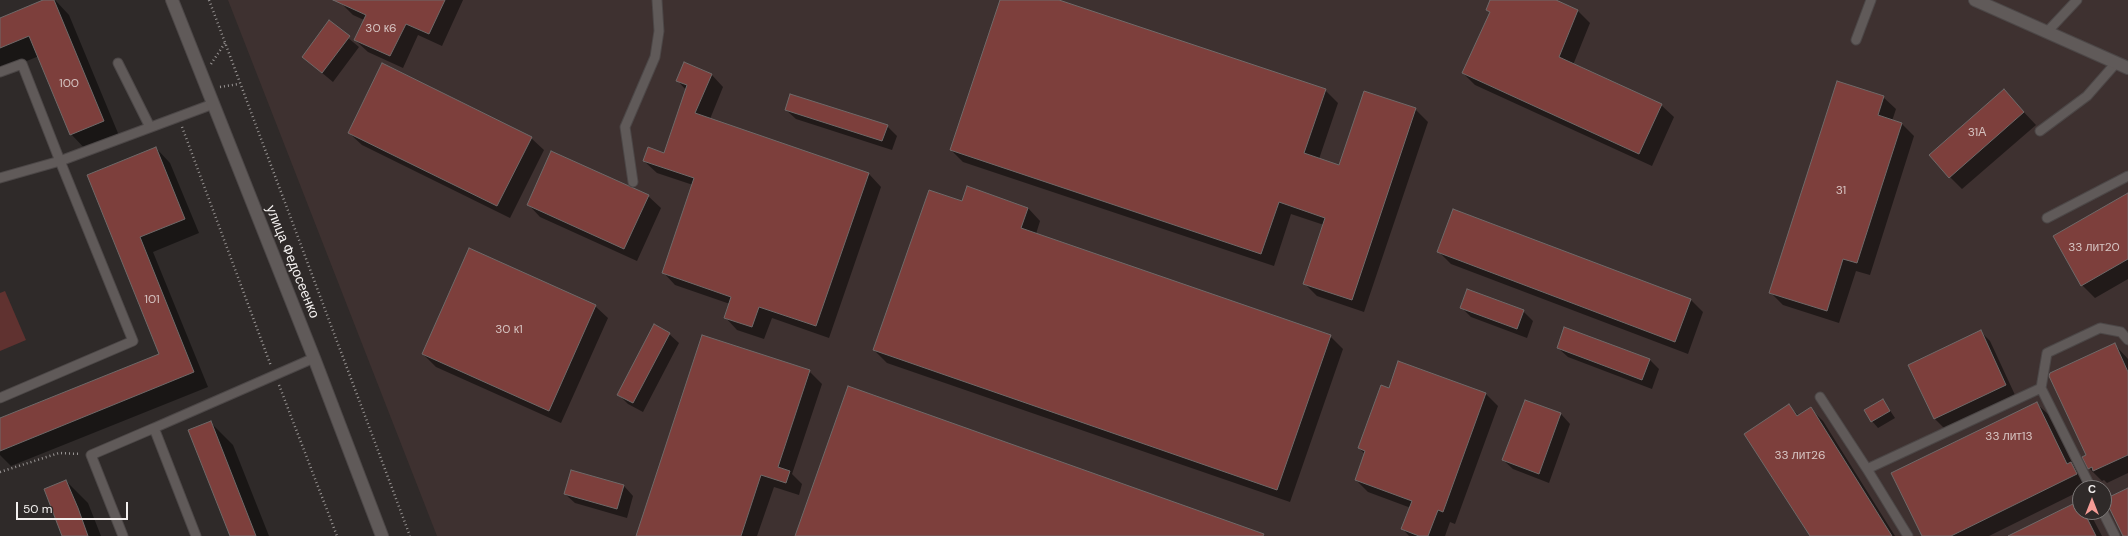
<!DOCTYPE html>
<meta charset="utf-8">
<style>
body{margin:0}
#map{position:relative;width:2128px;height:536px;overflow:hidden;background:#2f2a29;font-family:"DM Sans",sans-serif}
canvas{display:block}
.north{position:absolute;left:2072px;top:480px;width:40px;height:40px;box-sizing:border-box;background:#2f2a29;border:1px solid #7d7978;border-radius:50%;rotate:0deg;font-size:11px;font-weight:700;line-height:16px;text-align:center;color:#f3f0ef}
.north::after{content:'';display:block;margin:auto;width:14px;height:18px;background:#f59c96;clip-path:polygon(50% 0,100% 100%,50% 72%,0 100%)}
.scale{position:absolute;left:16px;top:502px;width:112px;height:18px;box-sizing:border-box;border:2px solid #f3f0ef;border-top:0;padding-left:5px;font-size:12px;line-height:14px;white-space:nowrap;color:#f3f0ef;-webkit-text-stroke:3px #2f2a29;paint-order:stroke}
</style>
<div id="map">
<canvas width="2128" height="536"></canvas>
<div class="north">С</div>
<div class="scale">50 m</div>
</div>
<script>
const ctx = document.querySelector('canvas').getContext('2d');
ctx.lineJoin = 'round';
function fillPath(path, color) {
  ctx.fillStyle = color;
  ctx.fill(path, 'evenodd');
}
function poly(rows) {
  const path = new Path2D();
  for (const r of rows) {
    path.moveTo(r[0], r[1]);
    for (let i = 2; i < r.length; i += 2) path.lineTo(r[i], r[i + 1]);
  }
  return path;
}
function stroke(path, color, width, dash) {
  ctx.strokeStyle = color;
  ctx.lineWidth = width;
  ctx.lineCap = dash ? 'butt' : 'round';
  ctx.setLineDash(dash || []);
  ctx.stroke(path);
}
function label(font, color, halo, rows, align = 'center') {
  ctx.font = font + ' "DM Sans",sans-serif';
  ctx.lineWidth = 3.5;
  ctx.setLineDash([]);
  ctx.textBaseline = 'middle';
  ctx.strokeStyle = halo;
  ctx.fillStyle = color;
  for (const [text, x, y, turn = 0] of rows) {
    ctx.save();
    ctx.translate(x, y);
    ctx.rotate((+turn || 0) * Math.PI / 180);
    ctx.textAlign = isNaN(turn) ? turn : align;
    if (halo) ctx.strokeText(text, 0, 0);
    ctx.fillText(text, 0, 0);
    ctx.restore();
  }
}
const built = poly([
 [228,0,2128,0,2128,536,437,536],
 [2080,488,2104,488,2104,512,2080,512]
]);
const green = poly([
 [5,291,26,340,0,351,0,293]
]);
const shadow = poly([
 [45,0,55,0,69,15,120,138,88,152,71,134,39,56,0,72,0,19],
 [341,0,463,0,442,46,418,35,403,68,368,52,355,40,364,20,353,15,340,2],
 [1001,0,1056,0,1325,90,1338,103,1319,159,1340,166,1415,109,1428,122,1364,312,1317,296,1304,283,1324,225,1291,214,1274,266,963,162,951,150],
 [1491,0,1554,0,1578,11,1590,23,1573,65,1661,105,1674,117,1652,166,1475,85,1463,73,1490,13,1487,10],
 [329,22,359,47,333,82,303,57],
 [711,74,723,87,710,119,869,174,881,187,829,338,772,318,764,339,737,330,725,317,730,304,675,285,663,272,693,185,657,173,644,161,664,154,686,90,677,80],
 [2004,91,2036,125,1962,189,1950,177],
 [1883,97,1896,109,1892,121,1902,124,1914,136,1870,275,1856,271,1839,323,1783,305,1770,292],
 [786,110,887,126,897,136,892,150,796,119],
 [349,133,531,138,544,150,510,218,362,145],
 [156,148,170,163,199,233,153,252,208,387,11,466,0,455,0,419,161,354,88,175],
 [2128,194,2128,279,2095,298,2082,285],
 [648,196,661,208,637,261,540,217,528,204],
 [963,203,1028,208,1040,221,1036,234,1330,336,1343,349,1290,502,887,363,874,350],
 [1438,251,1691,300,1703,312,1688,354,1451,264],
 [595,306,608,318,561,423,436,367,423,354],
 [1461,307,1523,311,1533,321,1527,338,1471,317],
 [1980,331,1990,341,2015,395,1944,428,1935,419,1909,366],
 [669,334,679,343,643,412,628,404,619,395],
 [2114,344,2128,359,2128,473,2107,483,2104,480,2102,481,2089,468,2087,455],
 [1558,348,1649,359,1659,369,1652,389,1568,357],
 [1399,362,1486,394,1498,406,1455,524,1450,522,1445,536,1409,536,1403,529,1411,508,1368,492,1356,480,1365,454,1359,448,1389,389],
 [809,371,822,384,792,474,802,484,799,495,774,487,757,536,637,536],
 [1883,400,1895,418,1878,428,1872,421],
 [1525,401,1561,414,1570,424,1549,483,1513,469,1503,460],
 [2036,403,2049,415,2074,466,2084,476,2087,488,2080,488,2080,491,1989,536,1923,536],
 [1789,406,1799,416,1810,408,1823,421,1895,536,1811,536],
 [211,423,233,445,269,536,231,536],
 [66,481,88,503,101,536,63,536],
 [624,486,633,496,627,518,575,503,565,494],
 [2078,502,2080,512,2088,512,2091,515,2102,536,2011,536]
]);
const building = poly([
 [43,0,54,0,104,121,70,135,29,36,0,48,0,18,43,0],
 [333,0,445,0,429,34,406,24,390,56,354,40,366,15,333,0],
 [1000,0,1059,0,1326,89,1304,153,1339,165,1364,91,1416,108,1352,300,1303,284,1325,218,1279,202,1261,254,950,150,1000,0],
 [1490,0,1556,0,1578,10,1559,57,1662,104,1639,154,1462,73,1490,12,1486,10,1490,0],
 [329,20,350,36,322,73,302,57,329,20],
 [684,62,712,74,695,113,869,173,816,326,759,307,752,327,724,318,731,297,662,273,694,178,643,161,648,147,664,153,687,85,676,81,684,62],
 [382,63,532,137,497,206,348,133,382,63],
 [1837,81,1884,96,1878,115,1902,123,1857,263,1843,259,1827,311,1769,293,1837,81],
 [2004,89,2024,112,1949,178,1929,155,2004,89],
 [790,94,888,125,882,141,785,110,790,94],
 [156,147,185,219,140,237,194,372,0,451,0,418,159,354,87,175,156,147],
 [551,151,649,195,624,249,527,205,551,151],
 [967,186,1028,208,1021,228,1331,335,1277,490,873,350,929,190,962,201,967,186],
 [2128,193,2128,259,2081,286,2053,236,2128,193],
 [1453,209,1691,299,1675,342,1437,252,1453,209],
 [469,248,596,305,549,411,422,354,469,248],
 [1467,289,1524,310,1517,329,1460,308,1467,289],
 [654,324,670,333,633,403,617,395,654,324],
 [1564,327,1650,359,1642,380,1557,348,1564,327],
 [1981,330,2006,385,1934,419,1908,365,1981,330],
 [702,335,810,370,778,467,790,471,786,483,761,475,741,536,636,536,702,335],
 [2115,343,2128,372,2128,455,2093,471,2092,467,2088,469,2082,457,2086,455,2049,376,2050,373,2115,343],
 [1398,361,1486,393,1443,512,1438,510,1428,536,1419,536,1401,529,1412,501,1355,480,1365,451,1358,448,1381,385,1389,388,1398,361],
 [848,386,1264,534,1263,536,795,536,848,386],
 [1883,399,1890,411,1871,422,1864,410,1883,399],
 [1525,400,1561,413,1539,474,1502,460,1525,400],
 [2037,402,2067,464,2071,462,2077,474,1951,536,1922,536,1891,473,2037,402],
 [1789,404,1797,416,1811,407,1892,536,1810,536,1744,434,1789,404],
 [211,421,256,536,230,536,188,430,211,421],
 [571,470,624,485,617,509,564,494,571,470],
 [66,480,78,508,88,536,62,536,44,489,66,480],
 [2128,488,2128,536,2123,536,2105,499,2128,488],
 [2079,501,2080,512,2084,512,2096,536,2008,536,2079,501]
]);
const path = poly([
 [209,0,410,536],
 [211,64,225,43],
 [220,87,239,84],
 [182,127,271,366],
 [279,385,337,536],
 [0,472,59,453,81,454]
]);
const service = poly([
 [2047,32,2077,0],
 [1856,40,1871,0],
 [118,63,150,127],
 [0,72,22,64,60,161,0,178],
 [2040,131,2087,96,2116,63],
 [633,182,625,127,655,57,659,31,657,0],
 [2047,218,2128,176],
 [2041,388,2047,353,2100,328,2121,332,2128,340],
 [1820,397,1867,469,1908,536],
 [0,398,133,341,60,161,213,104],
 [1867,469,2041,388,2091,488],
 [2103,512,2115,536],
 [123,536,91,455,154,428],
 [196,536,154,428,314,358]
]);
const tertiary = poly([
 [172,0,314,358,382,536],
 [1975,0,2128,68]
]);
const numberNames = [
 ["30 к6",381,29],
 ["100",69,84],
 ["31А",1977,133],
 ["31",1841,191],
 ["33 лит20",2094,248],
 ["101",152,300],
 ["30 к1",509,330],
 ["33 лит13",2009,437],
 ["33 лит26",1800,456]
];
const streetNames = [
 ["улица Федосеенко",292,262,68]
];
fillPath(built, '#3e3130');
fillPath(green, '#603230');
fillPath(shadow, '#0007');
fillPath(building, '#7d3f3c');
stroke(building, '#6f6968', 1);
stroke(service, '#4c4747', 11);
stroke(tertiary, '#4c4747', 14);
stroke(path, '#999594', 2.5, [1, 3]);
stroke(service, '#605a59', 9);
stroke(tertiary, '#605a59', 12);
label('12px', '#d6c4c2', null, numberNames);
label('14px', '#f3f0ef', '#2f2a29', streetNames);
</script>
